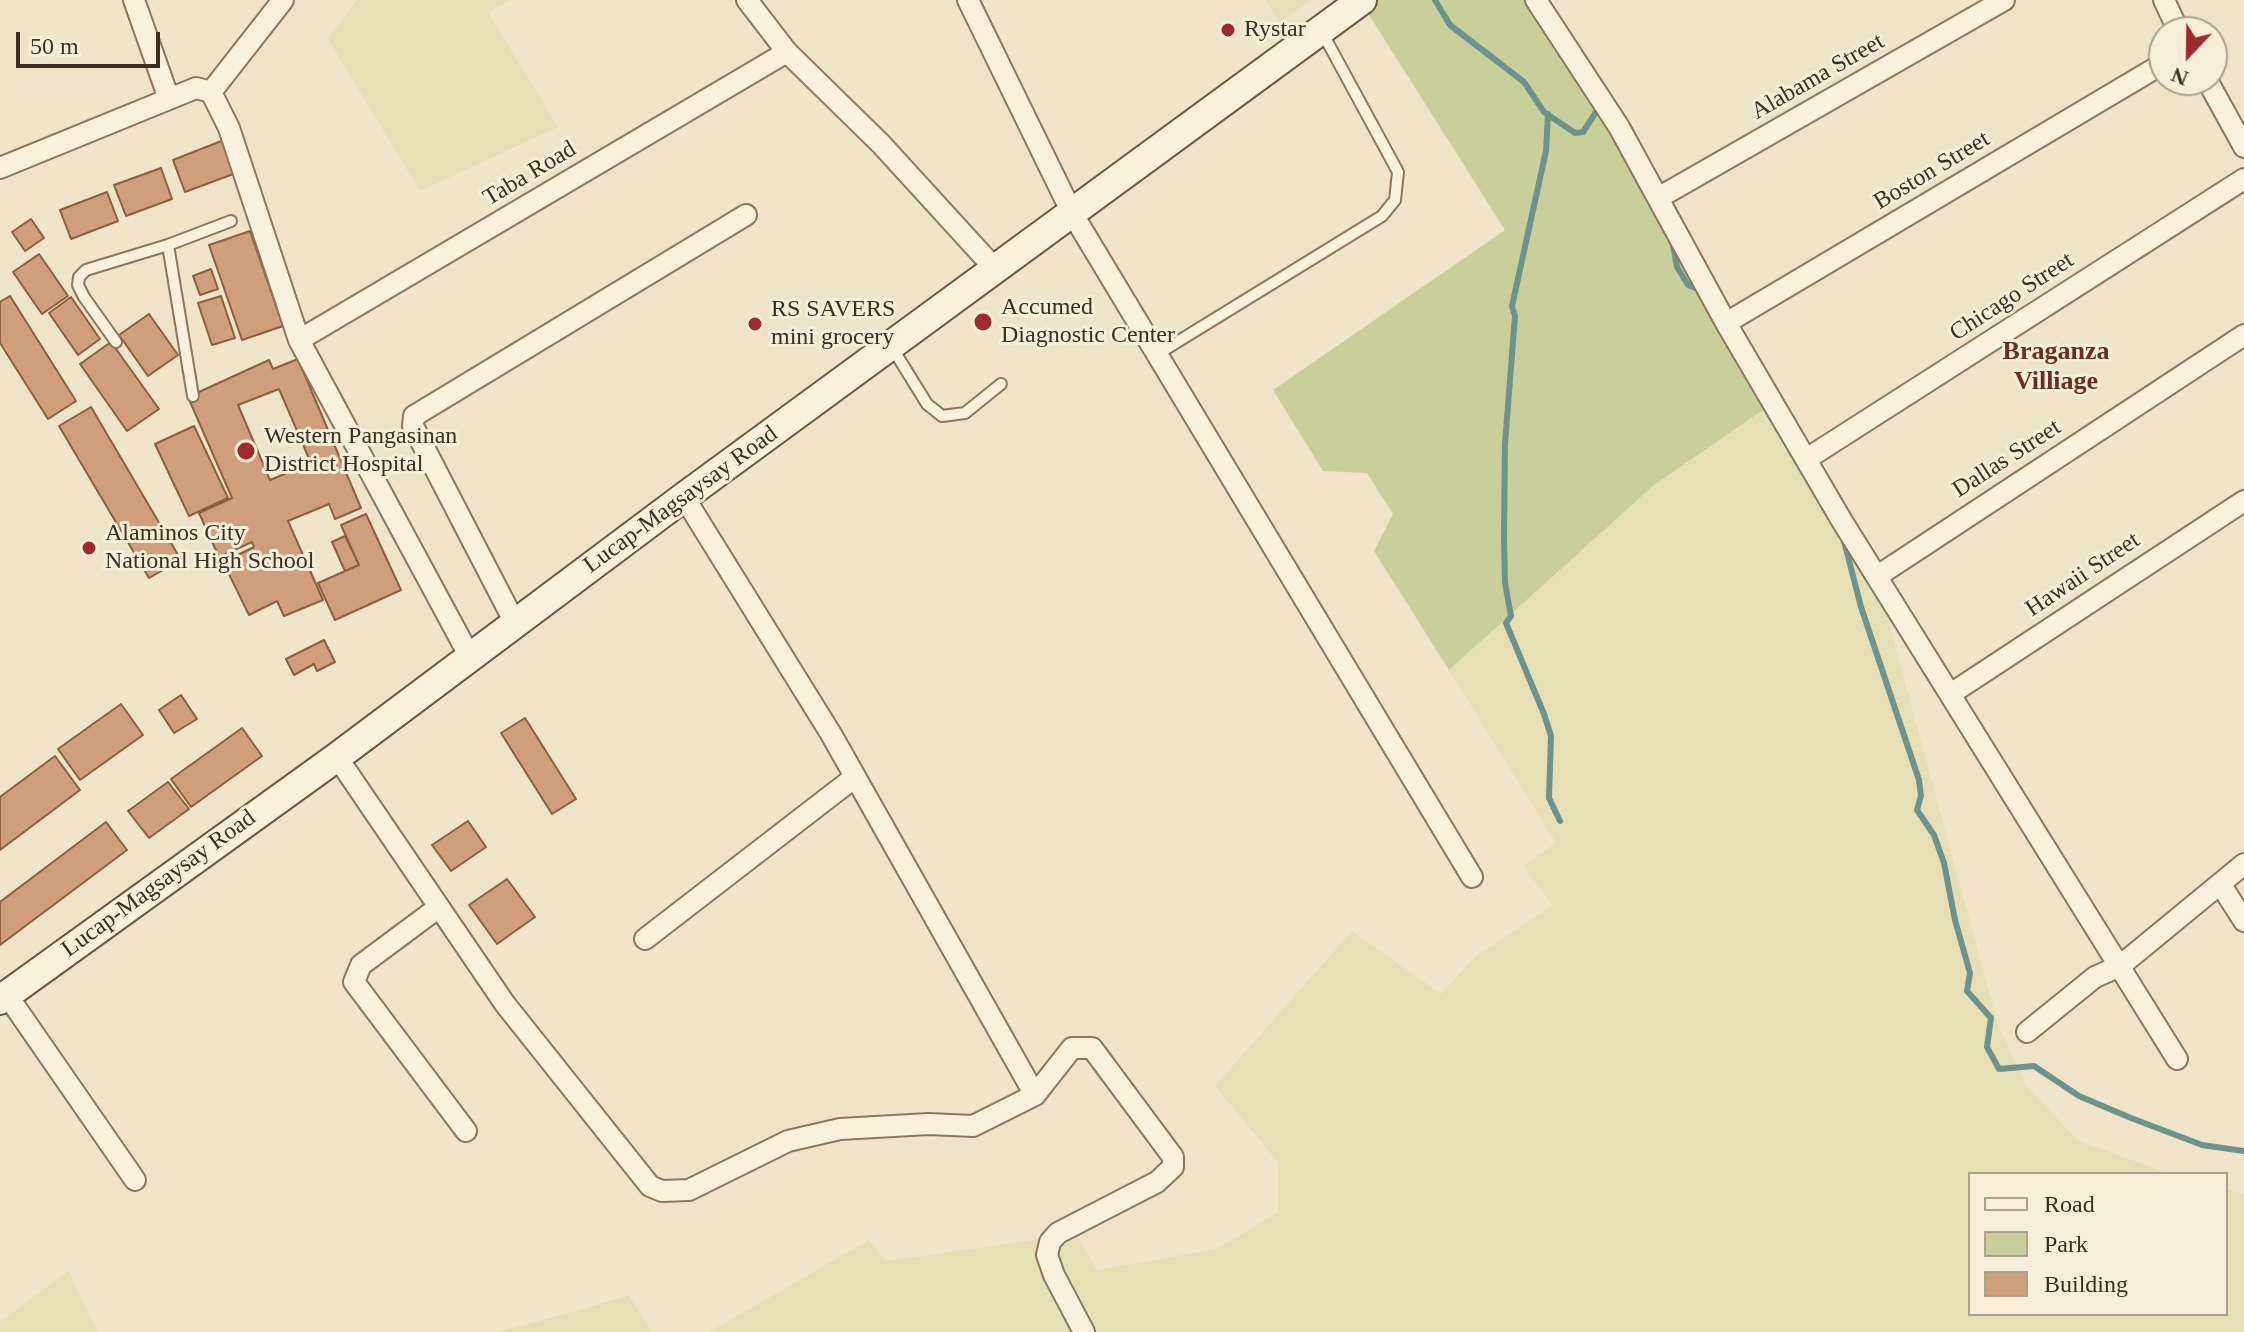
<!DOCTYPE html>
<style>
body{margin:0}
#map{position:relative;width:2244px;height:1332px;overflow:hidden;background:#f0e4c8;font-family:"Times New Roman",serif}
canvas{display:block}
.legend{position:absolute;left:1968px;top:1172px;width:260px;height:144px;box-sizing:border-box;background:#f7eed8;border:2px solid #ada18e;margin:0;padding:10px 14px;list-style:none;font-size:24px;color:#3d2e20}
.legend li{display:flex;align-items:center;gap:16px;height:40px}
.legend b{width:40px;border:2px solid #ada18e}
.north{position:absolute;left:2148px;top:16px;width:80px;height:80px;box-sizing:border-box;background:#f7eed8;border:2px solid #ada18e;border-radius:50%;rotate:202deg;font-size:22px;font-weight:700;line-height:32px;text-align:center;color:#3d2e20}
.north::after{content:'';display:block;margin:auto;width:28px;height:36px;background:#9e2a2b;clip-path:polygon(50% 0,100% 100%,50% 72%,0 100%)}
.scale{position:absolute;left:16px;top:32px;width:144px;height:36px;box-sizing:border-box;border:4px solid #3d2e20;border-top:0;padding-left:10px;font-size:24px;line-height:28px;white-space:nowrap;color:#3d2e20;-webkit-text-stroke:6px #f7eed8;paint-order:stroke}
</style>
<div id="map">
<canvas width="2244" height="1332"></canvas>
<ul class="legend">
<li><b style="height:10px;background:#faf1dc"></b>Road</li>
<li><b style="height:22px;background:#c9cf9b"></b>Park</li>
<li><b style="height:22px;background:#cf9f7d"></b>Building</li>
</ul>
<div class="north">N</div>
<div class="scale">50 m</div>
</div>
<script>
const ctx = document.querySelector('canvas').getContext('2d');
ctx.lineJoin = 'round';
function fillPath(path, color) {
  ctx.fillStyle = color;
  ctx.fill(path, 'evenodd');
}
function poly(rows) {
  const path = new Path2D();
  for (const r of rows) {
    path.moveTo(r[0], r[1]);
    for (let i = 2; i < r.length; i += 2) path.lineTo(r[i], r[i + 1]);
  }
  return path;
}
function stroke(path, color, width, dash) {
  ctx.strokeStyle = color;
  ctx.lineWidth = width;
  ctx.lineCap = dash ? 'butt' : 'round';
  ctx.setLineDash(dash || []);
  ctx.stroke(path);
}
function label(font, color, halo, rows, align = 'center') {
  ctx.font = font + ' "Times New Roman",serif';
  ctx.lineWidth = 6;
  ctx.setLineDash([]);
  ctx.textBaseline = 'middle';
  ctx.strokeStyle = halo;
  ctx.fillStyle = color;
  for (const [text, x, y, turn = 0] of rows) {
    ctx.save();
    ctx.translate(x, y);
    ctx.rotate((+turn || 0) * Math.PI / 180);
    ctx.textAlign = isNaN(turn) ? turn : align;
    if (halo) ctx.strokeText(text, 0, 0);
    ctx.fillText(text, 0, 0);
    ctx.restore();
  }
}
const farmland = poly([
 [357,0,510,0,488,12,558,127,420,191,328,39],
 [1265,0,1311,0,1280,22],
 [1776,401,1874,568,1998,1025,2025,1084,2077,1140,2170,1174,1970,1174,1970,1314,2226,1314,2226,1189,2244,1194,2244,1332,709,1332,869,1240,886,1261,1076,1234,1097,1270,1217,1249,1278,1212,1278,1162,1215,1086,1352,931,1441,994,1475,957,1553,905,1523,866,1556,843,1449,670,1654,485],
 [68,1271,97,1332,0,1332,0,1322],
 [629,1295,652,1332,498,1332,576,1311]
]);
const green = poly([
 [1374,0,1539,0,1776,401,1654,485,1449,670,1374,551,1393,514,1367,473,1323,471,1273,390,1505,230,1364,7]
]);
const stream = poly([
 [1435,0,1450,25,1524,82,1544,112,1575,133,1583,132,1598,109,1602,112],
 [1548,114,1546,151,1512,306,1515,316,1505,444,1504,537,1505,583,1511,616,1506,623,1544,714,1551,736,1549,798,1560,821],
 [1672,240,1677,267,1688,285,1702,291],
 [1843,537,1861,607,1919,780,1921,796,1917,810,1934,835,1944,863,1955,920,1970,973,1967,991,1991,1018,1987,1047,1999,1069,2034,1066,2079,1096,2131,1118,2202,1145,2244,1151]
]);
const building = poly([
 [224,140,236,173,185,192,173,160,224,140],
 [161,168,172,199,126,216,114,185,161,168],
 [107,192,118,221,71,239,60,210,107,192],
 [31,219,44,238,25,251,12,232,31,219],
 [250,231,283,326,242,340,209,245,250,231],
 [39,254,68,296,42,314,13,272,39,254],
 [211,269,218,289,200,295,193,276,211,269],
 [10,296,76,401,48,419,0,343,0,302,10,296],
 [221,296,235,338,212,345,198,303,221,296],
 [71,297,100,339,78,355,49,313,71,297],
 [149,314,178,355,148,376,119,335,149,314],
 [111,342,159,409,127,431,80,364,111,342],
 [298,359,361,508,335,519,329,504,288,521,323,600,284,616,277,601,249,615,223,562,254,547,252,542,219,557,199,513,232,498,188,397,269,360,273,369,298,359],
 [279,389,311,463,270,480,238,405,279,389],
 [91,407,181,560,149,578,59,426,91,407],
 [194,426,228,498,189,516,155,444,194,426],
 [366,514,401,590,335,620,318,583,359,565,341,525,366,514],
 [345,536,359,565,345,571,332,542,345,536],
 [324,640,335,662,317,671,314,664,294,675,286,659,324,640],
 [181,695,197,719,174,733,159,710,181,695],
 [121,704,143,735,80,780,58,749,121,704],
 [525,718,576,799,552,814,501,733,525,718],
 [242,728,262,756,191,807,171,779,242,728],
 [55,756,80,790,0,850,0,797,55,756],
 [168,782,189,809,149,838,128,811,168,782],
 [468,821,486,847,451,871,432,845,468,821],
 [106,822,127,850,0,945,0,902,106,822],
 [507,879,535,917,497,944,469,905,507,879]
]);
const lane = poly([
 [116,342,84,297,78,285,79,277,86,270,168,245],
 [893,349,927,404,942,416,965,413,1001,384],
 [1156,355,1382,216,1395,200,1398,172,1322,32],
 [193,396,168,245,231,221]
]);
const street = poly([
 [134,0,169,99],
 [747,0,787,52,881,144,997,271],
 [968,0,1072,213,1472,877],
 [1536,0,1619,127,1726,323,1842,521,2177,1059],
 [2164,0,2179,32],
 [2207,80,2244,147],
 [211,92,283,0],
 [0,168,196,88,211,92,229,128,299,340,470,657],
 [1658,198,2004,0],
 [1726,323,2164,63],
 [299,340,787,52],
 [1808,458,2244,179],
 [684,497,831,734,1035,1095],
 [1879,575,2244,335],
 [515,623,413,426,414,416,746,215],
 [1952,693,2244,501],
 [337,757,505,1004,650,1186,662,1191,689,1190,788,1141,840,1129,929,1124,973,1126,1035,1095,1072,1048,1092,1048,1173,1157,1173,1167,1157,1182,1058,1233,1050,1242,1047,1255,1054,1275,1084,1332],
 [2221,885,2244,921],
 [439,907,361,965,354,982,466,1131],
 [645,939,855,777],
 [7,995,135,1180],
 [2027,1032,2095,977,2120,966,2244,864]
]);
const secondary = poly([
 [0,1000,337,757,684,497,1362,0]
]);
const markers = [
 [1228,30,8,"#9e2a2b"],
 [983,322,10,"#9e2a2b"],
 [755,324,8,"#9e2a2b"],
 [246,451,10,"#9e2a2b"],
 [89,548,8,"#9e2a2b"]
];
const poiNames = [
 ["Rystar",1244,30],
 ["Accumed",1001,308],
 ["Diagnostic Center",1001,336],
 ["RS SAVERS",771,310],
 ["mini grocery",771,338],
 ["Western Pangasinan",264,437],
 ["District Hospital",264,465],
 ["Alaminos City",105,534],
 ["National High School",105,562]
];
const streetNames = [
 ["Alabama Street",1818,77,-30],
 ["Boston Street",1932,171,-31],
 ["Taba Road",530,174,-31],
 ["Chicago Street",2012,297,-33],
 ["Dallas Street",2007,459,-33],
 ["Lucap-Magsaysay Road",681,500,-36],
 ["Hawaii Street",2083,575,-34],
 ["Lucap-Magsaysay Road",159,884,-36]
];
const neighbourhoodNames = [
 ["Braganza",2056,352],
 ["Villiage",2056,382]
];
fillPath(farmland, '#e6deb5');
fillPath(green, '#c9cf9b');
stroke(stream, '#6f938a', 6);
fillPath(building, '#cf9f7d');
stroke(building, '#8d5f41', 2);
stroke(lane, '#8d765c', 14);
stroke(street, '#8d765c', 24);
stroke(secondary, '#6f573f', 32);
stroke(lane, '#faf1dc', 10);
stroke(street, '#faf1dc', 20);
stroke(secondary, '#faf1dc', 28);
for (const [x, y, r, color] of markers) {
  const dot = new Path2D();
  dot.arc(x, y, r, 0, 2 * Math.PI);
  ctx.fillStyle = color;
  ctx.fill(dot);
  stroke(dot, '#f7eed8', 3);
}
label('24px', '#3d2e20', '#f7eed8', poiNames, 'left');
label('24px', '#3d2e20', '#f7eed8', streetNames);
label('bold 26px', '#6b2e1e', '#f7eed8', neighbourhoodNames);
</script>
